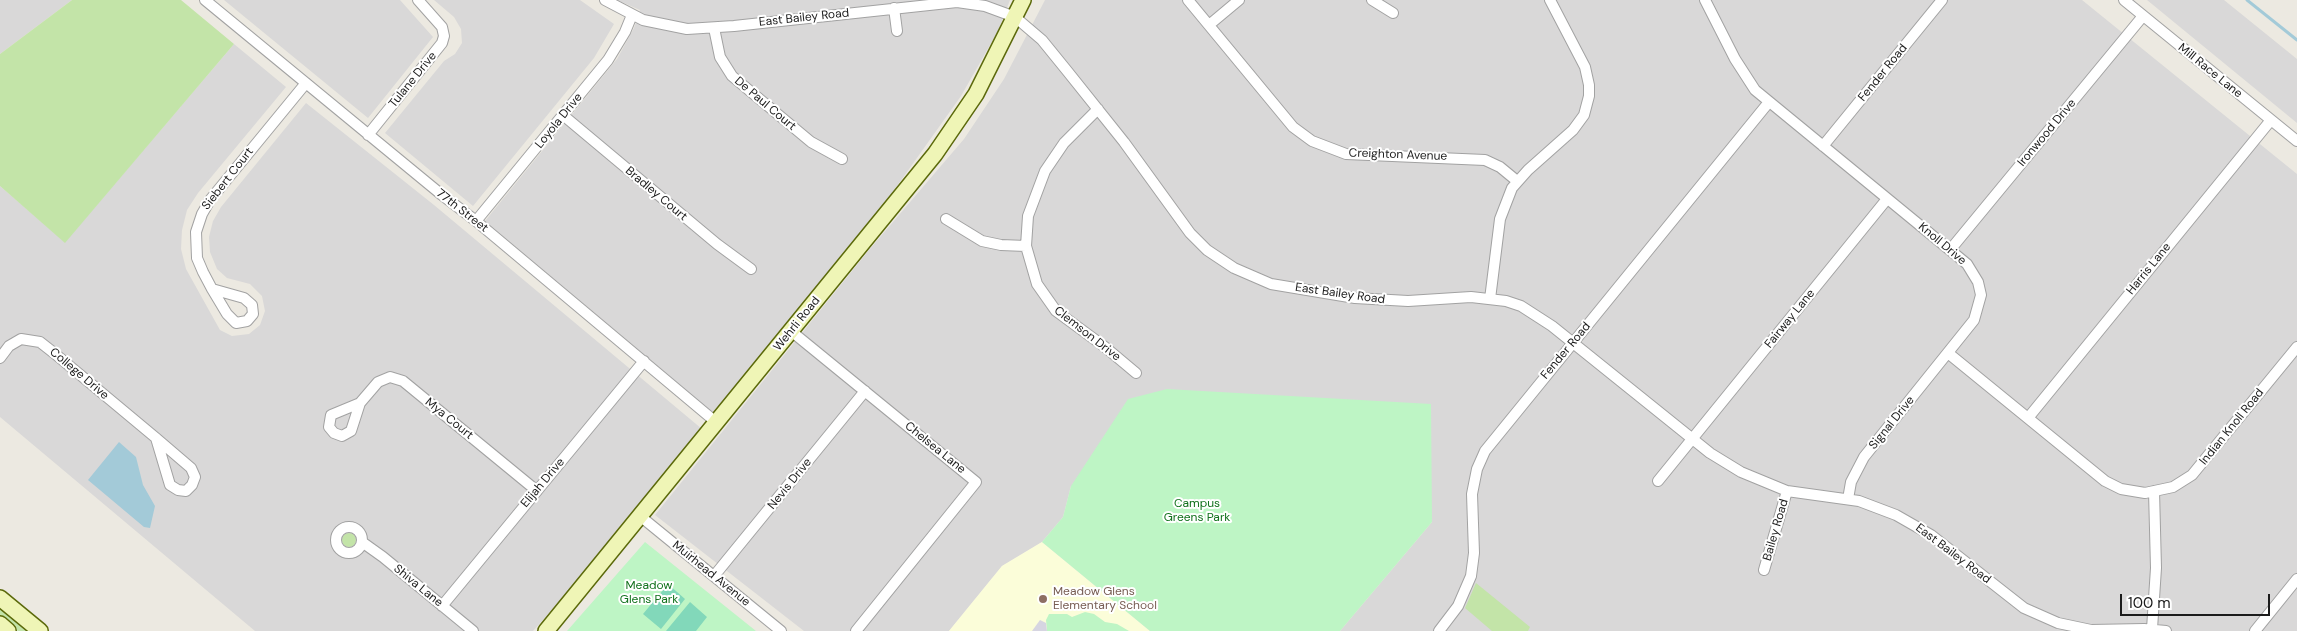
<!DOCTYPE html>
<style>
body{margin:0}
#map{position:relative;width:2297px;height:631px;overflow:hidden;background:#ece9e1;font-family:"DM Sans",sans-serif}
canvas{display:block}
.scale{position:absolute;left:2120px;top:594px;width:150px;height:22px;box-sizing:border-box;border:2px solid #1b1b1b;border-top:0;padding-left:6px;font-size:15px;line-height:18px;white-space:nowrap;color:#1b1b1b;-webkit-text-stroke:4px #fff;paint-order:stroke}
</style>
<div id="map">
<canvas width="2297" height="631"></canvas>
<div class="scale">100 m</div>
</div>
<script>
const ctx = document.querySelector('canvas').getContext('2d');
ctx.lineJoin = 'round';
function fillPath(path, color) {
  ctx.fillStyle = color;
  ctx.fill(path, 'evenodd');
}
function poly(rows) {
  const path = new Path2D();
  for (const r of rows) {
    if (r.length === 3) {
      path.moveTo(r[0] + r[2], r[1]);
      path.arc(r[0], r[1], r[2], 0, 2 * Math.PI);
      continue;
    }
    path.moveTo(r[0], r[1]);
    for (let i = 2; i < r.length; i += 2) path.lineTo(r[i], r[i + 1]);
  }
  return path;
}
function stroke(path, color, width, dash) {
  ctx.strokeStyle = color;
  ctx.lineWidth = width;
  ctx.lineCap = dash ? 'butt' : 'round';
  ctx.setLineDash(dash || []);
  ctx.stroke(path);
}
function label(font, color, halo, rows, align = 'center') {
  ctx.font = font + ' "DM Sans",sans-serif';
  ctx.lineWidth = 4;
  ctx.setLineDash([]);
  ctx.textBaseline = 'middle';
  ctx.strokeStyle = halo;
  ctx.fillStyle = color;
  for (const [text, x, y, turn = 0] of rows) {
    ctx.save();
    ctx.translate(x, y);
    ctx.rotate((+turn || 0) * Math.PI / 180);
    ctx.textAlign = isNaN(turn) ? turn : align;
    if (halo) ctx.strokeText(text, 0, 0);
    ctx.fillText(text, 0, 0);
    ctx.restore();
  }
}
const residential = poly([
 [0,0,72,0,0,54],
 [224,0,400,0,433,37,368,118],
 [434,0,580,0,614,24,594,58,473,206,385,133,444,61,455,54,462,43,461,29,454,17],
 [617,0,1010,0,998,31,961,96,892,193,716,415,485,221,617,59,634,28,640,10],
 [1045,0,2082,0,2297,174,2297,631,1340,631,1432,522,1071,486,1063,517,1042,542,1002,566,949,631,804,631,655,515,869,250,964,139,1004,79],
 [2147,0,2224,0,2297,59,2297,123],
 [234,44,286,87,198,193,187,210,182,230,181,249,186,269,220,330,232,336,249,334,260,325,265,311,262,296,250,284,227,278,217,269,210,252,209,237,213,221,221,207,306,103,434,205,702,429,614,540,533,631,255,631,0,417,0,186,65,242]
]);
const education = poly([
 [1042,542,1150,631,949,631,1002,566]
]);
const grass = poly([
 [72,0,181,0,234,44,65,243,0,186,0,54],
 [349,540,7],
 [1476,583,1530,627,1528,631,1492,631,1465,608],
 [0,608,30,631,18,631,0,616]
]);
const park = poly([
 [1167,389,1431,404,1432,522,1340,631,1150,631,1042,542,1063,517,1071,486,1128,399],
 [645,542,756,631,567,631],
 [1085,612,1094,614,1105,622,1117,624,1129,631,1047,631,1046,620,1049,614,1067,614,1072,617]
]);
const pitch = poly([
 [668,584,685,599,661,629,643,614],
 [690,602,707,617,696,631,666,631]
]);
const plaza = poly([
 [1040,620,1046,623,1047,631,1032,631]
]);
const water = poly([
 [119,442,136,457,143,485,155,506,150,528,144,527,88,480]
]);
const stream = poly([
 [2247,0,2297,40]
]);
const street = poly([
 [205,0,442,195,476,221,717,423],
 [605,0,643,20,687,29,734,26,957,2,985,6,1015,17,1042,40,1068,72,1124,142,1190,233,1207,250,1234,268,1271,284,1355,298,1408,301,1471,297,1506,301,1521,306,1552,326,1710,453,1741,472,1787,491,1859,501,1896,515,1931,535,2024,608,2058,623,2091,630,2144,629,2166,631],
 [1188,0,1293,127,1312,141,1346,154,1485,160,1500,167,1517,181],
 [1372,0,1393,13],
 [1705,0,1735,59,1755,90,1967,264,1978,282,1981,295,1974,320,1864,457,1851,482,1848,499],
 [2124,0,2297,141],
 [894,8,897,31],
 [1209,25,1239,0],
 [714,28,720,57,732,76,811,142,842,159],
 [1098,109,1064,143,1045,171,1028,216,1026,246,1037,284,1056,311,1105,347,1136,373],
 [564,116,717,244,751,269],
 [368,135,442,43,444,36,442,27,418,0],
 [1823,146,1942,0],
 [946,219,982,241,1001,245,1026,246],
 [476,221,608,60,625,32,632,15],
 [1950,250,2143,16],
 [212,289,244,298,252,305,253,314,247,321,236,323,227,314,212,289,203,272,197,258,196,232,202,214,210,200,306,83],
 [1490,299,1500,219,1512,188,1528,170,1573,130,1584,115,1589,96,1589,85,1585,67,1550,0],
 [791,331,976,482,856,631],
 [1948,353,2105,481,2121,489,2145,493,2173,487,2192,475,2297,347],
 [0,358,9,346,21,339,40,342,54,353,156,438,191,468,195,477,192,485,186,491,178,490,170,485,156,438],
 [360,403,351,431,342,436,334,433,329,427,331,415,360,403,378,382,390,377,403,381,537,491],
 [2028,418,2271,120],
 [1658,481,1887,199],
 [640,516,781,631],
 [349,540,13],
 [362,542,383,557,473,631],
 [1764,570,1787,491],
 [714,576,865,391],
 [442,606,644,361],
 [2152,629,2156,568,2154,491],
 [1439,631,1458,606,1471,576,1474,553,1472,494,1477,469,1485,451,1769,102],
 [2255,631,2297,579]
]);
const secondary = poly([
 [0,598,40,631],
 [0,624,8,631],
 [546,631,935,154,976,94,1023,0]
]);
const markers = [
 [1043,599,5,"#8d6e63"]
];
const streetNames = [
 ["East Bailey Road",804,18,-6],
 ["Mill Race Lane",2210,71,39],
 ["Fender Road",1883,73,-51],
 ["Tulane Drive",413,80,-51],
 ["De Paul Court",765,104,40],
 ["Loyola Drive",559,121,-51],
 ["Ironwood Drive",2047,133,-50],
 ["Creighton Avenue",1398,155,2],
 ["Siebert Court",228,179,-52],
 ["Bradley Court",656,194,40],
 ["77th Street",462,211,38],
 ["Knoll Drive",1942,244,40],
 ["Harris Lane",2149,269,-51],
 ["East Bailey Road",1340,294,8],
 ["Fairway Lane",1790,319,-51],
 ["Wehrli Road",797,324,-51],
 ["Clemson Drive",1087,334,38],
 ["Fender Road",1566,351,-50],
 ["College Drive",79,374,40],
 ["Mya Court",449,419,39],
 ["Signal Drive",1892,423,-51],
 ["Indian Knoll Road",2232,427,-51],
 ["Chelsea Lane",935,448,39],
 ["Elijah Drive",543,483,-50],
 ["Nevis Drive",790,484,-51],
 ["Bailey Road",1776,530,-74],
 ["East Bailey Road",1953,554,37],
 ["Muirhead Avenue",711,574,39],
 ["Shiva Lane",418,586,39]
];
const parkNames = [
 ["Campus",1197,504],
 ["Greens Park",1197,518],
 ["Meadow",649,586],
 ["Glens Park",649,600]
];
const educationNames = [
 ["Meadow Glens",1053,592],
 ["Elementary School",1053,606]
];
fillPath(residential, '#d9d8d8');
fillPath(education, '#fbfdd9');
fillPath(grass, '#c3e4a8');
fillPath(park, '#bef5c5');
fillPath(pitch, '#82d8ba');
fillPath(plaza, '#d6d5e1');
fillPath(water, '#a3cad8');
stroke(stream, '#a3cad8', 3);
stroke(street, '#a2a2a2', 12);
stroke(secondary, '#5b690a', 18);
stroke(street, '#fff', 10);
stroke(secondary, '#eff5b6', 15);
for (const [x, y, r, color] of markers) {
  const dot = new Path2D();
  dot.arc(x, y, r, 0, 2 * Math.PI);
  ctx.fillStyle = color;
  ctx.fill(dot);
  stroke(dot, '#fff', 2);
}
label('12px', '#1b1b1b', '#fff', streetNames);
label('12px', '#11711c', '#fff', parkNames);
label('12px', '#785e54', '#fff', educationNames, 'left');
</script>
